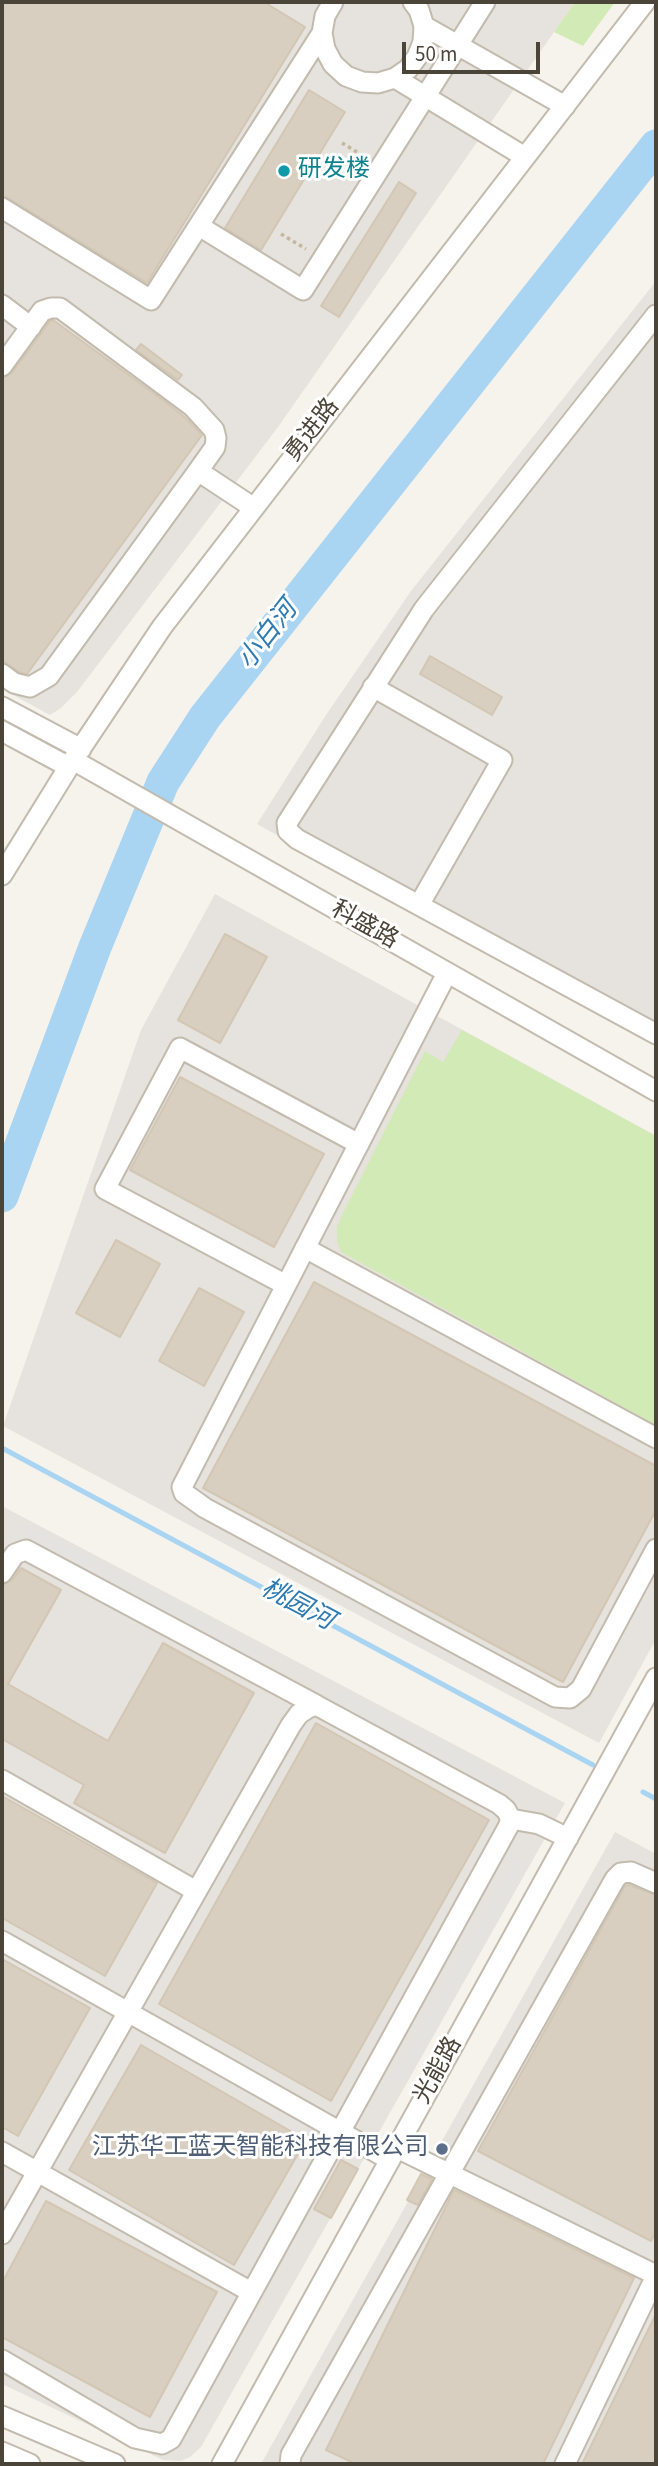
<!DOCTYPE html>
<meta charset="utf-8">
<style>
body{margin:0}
#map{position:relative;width:658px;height:2466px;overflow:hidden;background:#f6f3ec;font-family:"Source Sans 3",sans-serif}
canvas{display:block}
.frame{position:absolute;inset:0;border:4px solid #4b4439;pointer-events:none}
.scale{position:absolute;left:402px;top:42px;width:138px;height:32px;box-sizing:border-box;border:4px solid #4b4439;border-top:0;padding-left:9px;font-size:21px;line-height:24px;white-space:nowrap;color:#4b4439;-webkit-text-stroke:5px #fff;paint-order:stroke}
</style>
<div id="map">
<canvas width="658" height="2466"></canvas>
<div class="frame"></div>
<div class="scale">50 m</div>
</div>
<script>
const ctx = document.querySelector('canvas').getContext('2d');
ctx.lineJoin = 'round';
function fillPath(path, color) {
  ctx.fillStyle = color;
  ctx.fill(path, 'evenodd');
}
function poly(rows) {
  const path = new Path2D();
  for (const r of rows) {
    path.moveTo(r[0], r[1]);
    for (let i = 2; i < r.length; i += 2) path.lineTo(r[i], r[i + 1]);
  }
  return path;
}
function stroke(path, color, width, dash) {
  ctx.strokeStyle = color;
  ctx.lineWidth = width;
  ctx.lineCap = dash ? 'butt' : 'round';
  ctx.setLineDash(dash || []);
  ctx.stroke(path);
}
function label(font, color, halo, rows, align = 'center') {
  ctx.font = font + ' "Source Sans 3","Noto Sans SC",sans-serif';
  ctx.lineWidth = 6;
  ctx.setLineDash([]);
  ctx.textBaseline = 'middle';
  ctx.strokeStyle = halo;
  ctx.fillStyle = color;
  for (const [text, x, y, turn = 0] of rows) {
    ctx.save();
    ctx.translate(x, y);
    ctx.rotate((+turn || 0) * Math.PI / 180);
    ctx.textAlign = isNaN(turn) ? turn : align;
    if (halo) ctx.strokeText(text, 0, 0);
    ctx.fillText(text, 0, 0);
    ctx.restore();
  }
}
const industrial = poly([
 [2,2,575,2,278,427,77,692,61,708,50,715,2,689],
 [656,281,656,1047,257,824,326,715,411,591],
 [215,894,656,1136,656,1639,599,1743,3,1426,141,1030],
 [2,1506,565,1803,201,2447,190,2457,181,2461,163,2460,2,2384],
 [615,1832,656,1854,656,2464,261,2464]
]);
const green = poly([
 [575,2,615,2,583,46,554,32],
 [462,1030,656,1136,656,1425,341,1252,337,1242,337,1227,343,1213,425,1051,443,1062]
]);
const parking = poly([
 [29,1523,277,1655,270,1668,22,1536],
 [339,1687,514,1781,507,1795,331,1701],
 [515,1857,529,1865,406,2084,392,2076]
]);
const stream = poly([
 [2,1448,593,1765],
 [643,1792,656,1799]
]);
const river = poly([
 [2,1196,95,947,163,782,205,717,656,146]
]);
const building = poly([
 [2,2,264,2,305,27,147,283,8,198,2,196,2,2],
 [309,90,345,112,261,250,225,228,309,90],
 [399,182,416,193,339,317,321,306,399,182],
 [53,320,163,400,187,419,202,435,27,674,19,672,2,660,2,378,12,373,50,321,53,320],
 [141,344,182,375,178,380,136,350,141,344],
 [430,656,502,697,492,715,420,674,430,656],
 [225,934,267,957,220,1043,178,1020,225,934],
 [180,1077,324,1154,274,1247,130,1170,180,1077],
 [116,1240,160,1264,120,1337,76,1313,116,1240],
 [314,1282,656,1466,656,1510,563,1682,203,1488,314,1282],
 [199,1288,244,1312,204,1386,159,1361,199,1288],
 [21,1568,61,1590,8,1684,108,1741,163,1643,254,1693,165,1853,74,1803,84,1785,2,1739,2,1585,12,1580,21,1568],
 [316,1723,489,1820,331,2101,159,2004,316,1723],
 [2,1796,157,1883,105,1976,2,1918,2,1796],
 [629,1885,656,1895,656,2231,651,2241,478,2151,625,1886,629,1885],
 [2,1959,90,2008,18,2136,2,2127,2,1959],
 [141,2045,306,2140,234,2265,69,2170,141,2045],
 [341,2160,358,2169,331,2218,314,2209,341,2160],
 [421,2174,432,2179,418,2205,407,2200,421,2174],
 [454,2190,634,2278,543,2464,356,2464,326,2450,454,2190],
 [46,2201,217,2292,150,2417,2,2337,2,2283,46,2201],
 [656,2314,656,2464,582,2464,656,2314]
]);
const path = poly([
 [342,143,367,158],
 [281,234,306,249]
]);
const minor = poly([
 [333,2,325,16,322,33,325,49,333,64,346,76,362,82,378,83,395,78,408,69,417,57,423,42,424,26,419,10,413,2],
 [424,26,565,106],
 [395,78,525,157],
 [2,208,151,300,322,33],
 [199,226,303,290,485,2],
 [2,305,31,327],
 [656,315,424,609,287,823,288,831,297,839,656,1034],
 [2,366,42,311,51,308,60,308,193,407,214,430,216,438,215,447,198,471,49,676,30,687,14,683,2,674],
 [198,471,254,508],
 [373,687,502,760,419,905],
 [2,707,81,749],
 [2,731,69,767],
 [73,760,656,1091],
 [2,875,73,760,162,627,645,2],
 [447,973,182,1487,184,1493,205,1508,555,1697,570,1698,581,1689,656,1549],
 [305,1248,656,1438],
 [286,1285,105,1189,180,1048,359,1144],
 [2,1573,15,1554,26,1550,316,1705],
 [2,1780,196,1891],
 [511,1819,539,1824,568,1838],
 [2,1941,390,2160],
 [397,2148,656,2275],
 [2,2152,251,2292],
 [2,2234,291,1725,299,1714,308,1708,316,1705,499,1804,506,1810,511,1819,508,1827,171,2439,162,2444,135,2438,2,2360],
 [2,2416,115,2464],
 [2,2452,30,2464],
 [222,2464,656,1678],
 [290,2464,291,2455,615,1879,621,1873,631,1872,656,1883],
 [565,2464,656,2276]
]);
const markers = [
 [284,171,7,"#0f9aa8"],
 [442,2149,7,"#5c6f8a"]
];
const cultureNames = [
 ["研发楼",298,171]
];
const streetNames = [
 ["勇进路",313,431,-52],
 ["科盛路",364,926,29],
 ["光能路",439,2071,-61]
];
const serviceNames = [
 ["江苏华工蓝天智能科技有限公司",428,2149]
];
const waterNames = [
 ["小白河",269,636,-52],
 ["桃园河",297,1606,28]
];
fillPath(industrial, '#e6e2dd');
fillPath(green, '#d2eab5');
fillPath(parking, '#e5e3e0');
stroke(stream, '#a9d4f2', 5);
stroke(river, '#a9d4f2', 33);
fillPath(building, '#d8cfc1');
stroke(building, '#d3c7b4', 2);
stroke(minor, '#c2bbae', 23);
stroke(path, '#c4b79f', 3.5, [3.5, 3.5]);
stroke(minor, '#fff', 19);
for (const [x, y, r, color] of markers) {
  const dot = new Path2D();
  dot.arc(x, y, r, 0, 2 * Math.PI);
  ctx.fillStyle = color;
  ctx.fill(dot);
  stroke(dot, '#fff', 2.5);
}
label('24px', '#0d838f', '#fff', cultureNames, 'left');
label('24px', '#4b4439', '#fff', streetNames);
label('24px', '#4e5e75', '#fff', serviceNames, 'right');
label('italic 26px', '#2e7ab2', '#fff', waterNames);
</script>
